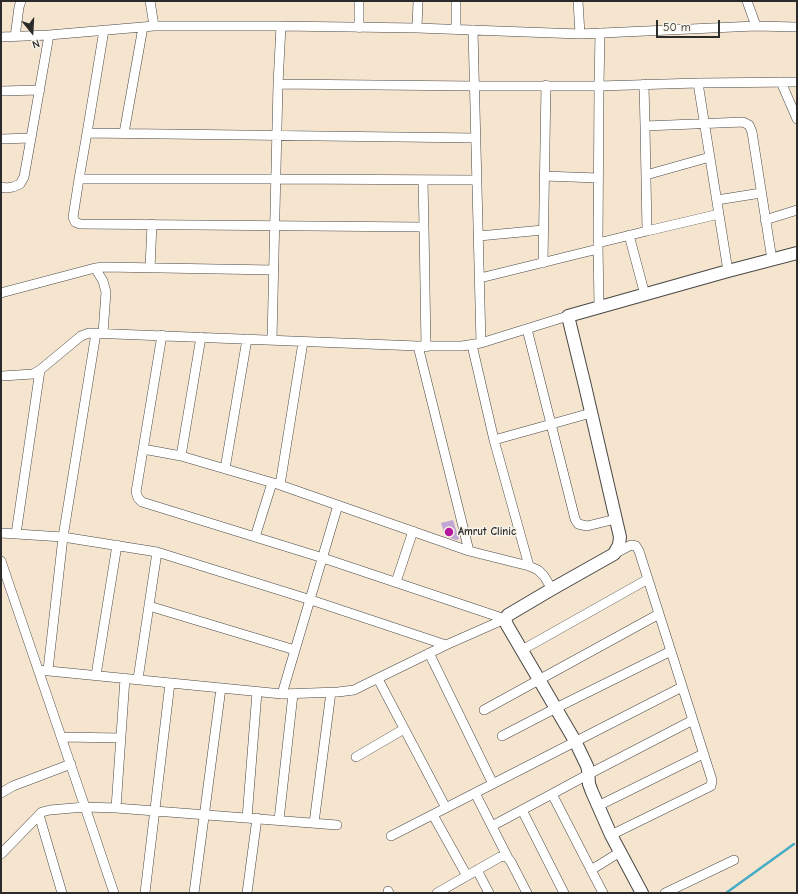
<!DOCTYPE html>
<style>
body{margin:0}
#map{position:relative;width:798px;height:894px;overflow:hidden;background:#f5e5cf;font-family:"Comic Neue",sans-serif}
canvas{display:block}
.frame{position:absolute;inset:0;border:2px solid #2b2b2b;pointer-events:none}
.north{position:absolute;left:12px;top:12px;width:40px;height:40px;-webkit-text-stroke:3px #f7f3e8;paint-order:stroke;rotate:162deg;font-size:11px;font-weight:700;line-height:16px;text-align:center;color:#2b2b2b}
.north::after{content:'';display:block;margin:auto;width:14px;height:18px;background:#2b2b2b;clip-path:polygon(50% 0,100% 100%,50% 72%,0 100%)}
.scale{position:absolute;left:656px;top:20px;width:64px;height:18px;box-sizing:border-box;border:2px solid #2b2b2b;border-top:0;padding-left:5px;font-size:12px;line-height:14px;white-space:nowrap;color:#2b2b2b;-webkit-text-stroke:3px #f7f3e8;paint-order:stroke}
</style>
<div id="map">
<canvas width="798" height="894"></canvas>
<div class="frame"></div>
<div class="north">N</div>
<div class="scale">50 m</div>
</div>
<script>
const ctx = document.querySelector('canvas').getContext('2d');
ctx.lineJoin = 'round';
function poly(rows) {
  const path = new Path2D();
  for (const r of rows) {
    path.moveTo(r[0], r[1]);
    for (let i = 2; i < r.length; i += 2) path.lineTo(r[i], r[i + 1]);
  }
  return path;
}
function stroke(path, color, width, dash) {
  ctx.strokeStyle = color;
  ctx.lineWidth = width;
  ctx.lineCap = dash ? 'butt' : 'round';
  ctx.setLineDash(dash || []);
  ctx.stroke(path);
}
function fillPath(path, color) {
  ctx.fillStyle = color;
  ctx.fill(path, 'evenodd');
}
function label(font, color, halo, rows, align = 'center') {
  ctx.font = font + ' "Comic Neue",sans-serif';
  ctx.lineWidth = 3;
  ctx.setLineDash([]);
  ctx.textBaseline = 'middle';
  ctx.strokeStyle = halo;
  ctx.fillStyle = color;
  for (const [text, x, y, turn = 0] of rows) {
    ctx.save();
    ctx.translate(x, y);
    ctx.rotate((+turn || 0) * Math.PI / 180);
    ctx.textAlign = isNaN(turn) ? turn : align;
    if (halo) ctx.strokeText(text, 0, 0);
    ctx.fillText(text, 0, 0);
    ctx.restore();
  }
}
const stream = poly([
 [726,893,794,844]
]);
const building = poly([
 [453,520,459,539,456,540,445,536,441,523]
]);
const minor = poly([
 [150,1,154,26],
 [578,1,580,34],
 [747,1,756,26],
 [359,28,359,1],
 [417,28,418,1],
 [104,30,87,133,476,138],
 [456,30,456,1],
 [473,30,481,343],
 [600,33,599,86,598,243,647,231,645,126,743,122,749,125,752,132,772,260],
 [1,37,49,35,154,26,281,26,417,28,580,34,756,26,797,27],
 [15,37,19,7,21,1],
 [781,82,797,119],
 [698,83,728,271],
 [278,84,474,86,599,86,698,83,797,82],
 [644,84,645,126],
 [1,91,40,90],
 [87,133,79,179,276,179,477,180],
 [124,133,143,27],
 [1,139,31,138],
 [646,175,710,157],
 [544,176,598,178],
 [79,179,73,217,75,222,80,224,424,227,426,347],
 [423,180,424,227],
 [1,187,6,188,13,187,20,184,24,177,31,138,49,35],
 [717,200,761,193],
 [765,220,797,210],
 [647,231,719,214],
 [629,235,645,295],
 [479,236,543,230],
 [598,243,599,308],
 [543,263,546,85],
 [95,268,103,281,106,292,103,333],
 [150,268,152,224],
 [480,278,598,249],
 [1,293,95,268,104,267,274,270],
 [527,329,575,519,578,524,587,526,616,519],
 [162,335,136,492,138,498,142,502,323,558,505,619],
 [201,337,181,456,280,485,469,551,529,566,538,570,544,576,552,589],
 [272,340,278,84,281,26],
 [472,345,494,440,529,566],
 [418,346,469,551],
 [2,376,33,374,40,370,81,336,89,333,418,346,462,346,481,343,568,316],
 [494,440,591,413],
 [143,449,181,456],
 [225,469,247,339],
 [280,485,303,342],
 [1,533,63,537,96,333],
 [16,534,40,370],
 [255,537,272,483],
 [1,561,85,807,50,810,42,812,1,854],
 [396,582,413,531],
 [149,606,295,650],
 [522,650,648,579],
 [429,653,493,784],
 [39,670,282,694,338,505],
 [48,670,63,537,157,552,311,600,446,645,505,619],
 [96,675,117,545],
 [138,679,157,552],
 [378,679,446,808],
 [282,694,338,692,354,690,362,686,446,645],
 [484,710,659,614],
 [502,736,556,708,671,651],
 [62,737,121,738],
 [356,757,404,729],
 [1,793,13,786,71,764],
 [475,793,508,858],
 [552,794,603,893],
 [598,806,703,754],
 [116,808,125,678],
 [522,810,564,893],
 [39,815,62,893],
 [433,815,467,876],
 [247,818,257,692],
 [279,820,293,694],
 [314,823,331,692],
 [492,826,552,794,589,774,693,720],
 [611,835,711,786,712,780,639,551,636,546,631,545,614,554],
 [391,836,682,687],
 [477,870,489,893],
 [591,870,620,852],
 [388,891,389,893],
 [114,893,85,807,116,808,337,825],
 [145,893,170,683],
 [194,893,221,688],
 [247,893,257,818],
 [437,893,500,857,505,856,508,858,511,862,527,893],
 [665,893,734,860]
]);
const tertiary = poly([
 [642,893,611,835,592,792,589,784,588,769,587,766,575,741,507,625,505,619,508,615,552,589,614,554,619,545,620,537,585,386,568,316,728,271,797,253]
]);
const markers = [
 [449,532,5,"#b5179e"]
];
const poiNames = [
 ["Amrut Clinic",458,532]
];
stroke(stream, '#46acc5', 2.5);
fillPath(building, '#bea6d5');
stroke(minor, '#494744', 10);
stroke(tertiary, '#494744', 14);
stroke(minor, '#fff', 9);
stroke(tertiary, '#fff', 12);
for (const [x, y, r, color] of markers) {
  const dot = new Path2D();
  dot.arc(x, y, r, 0, 2 * Math.PI);
  ctx.fillStyle = color;
  ctx.fill(dot);
  stroke(dot, '#f7f3e8', 1.5);
}
label('bold 11px', '#2b2b2b', '#f7f3e8', poiNames, 'left');
</script>
